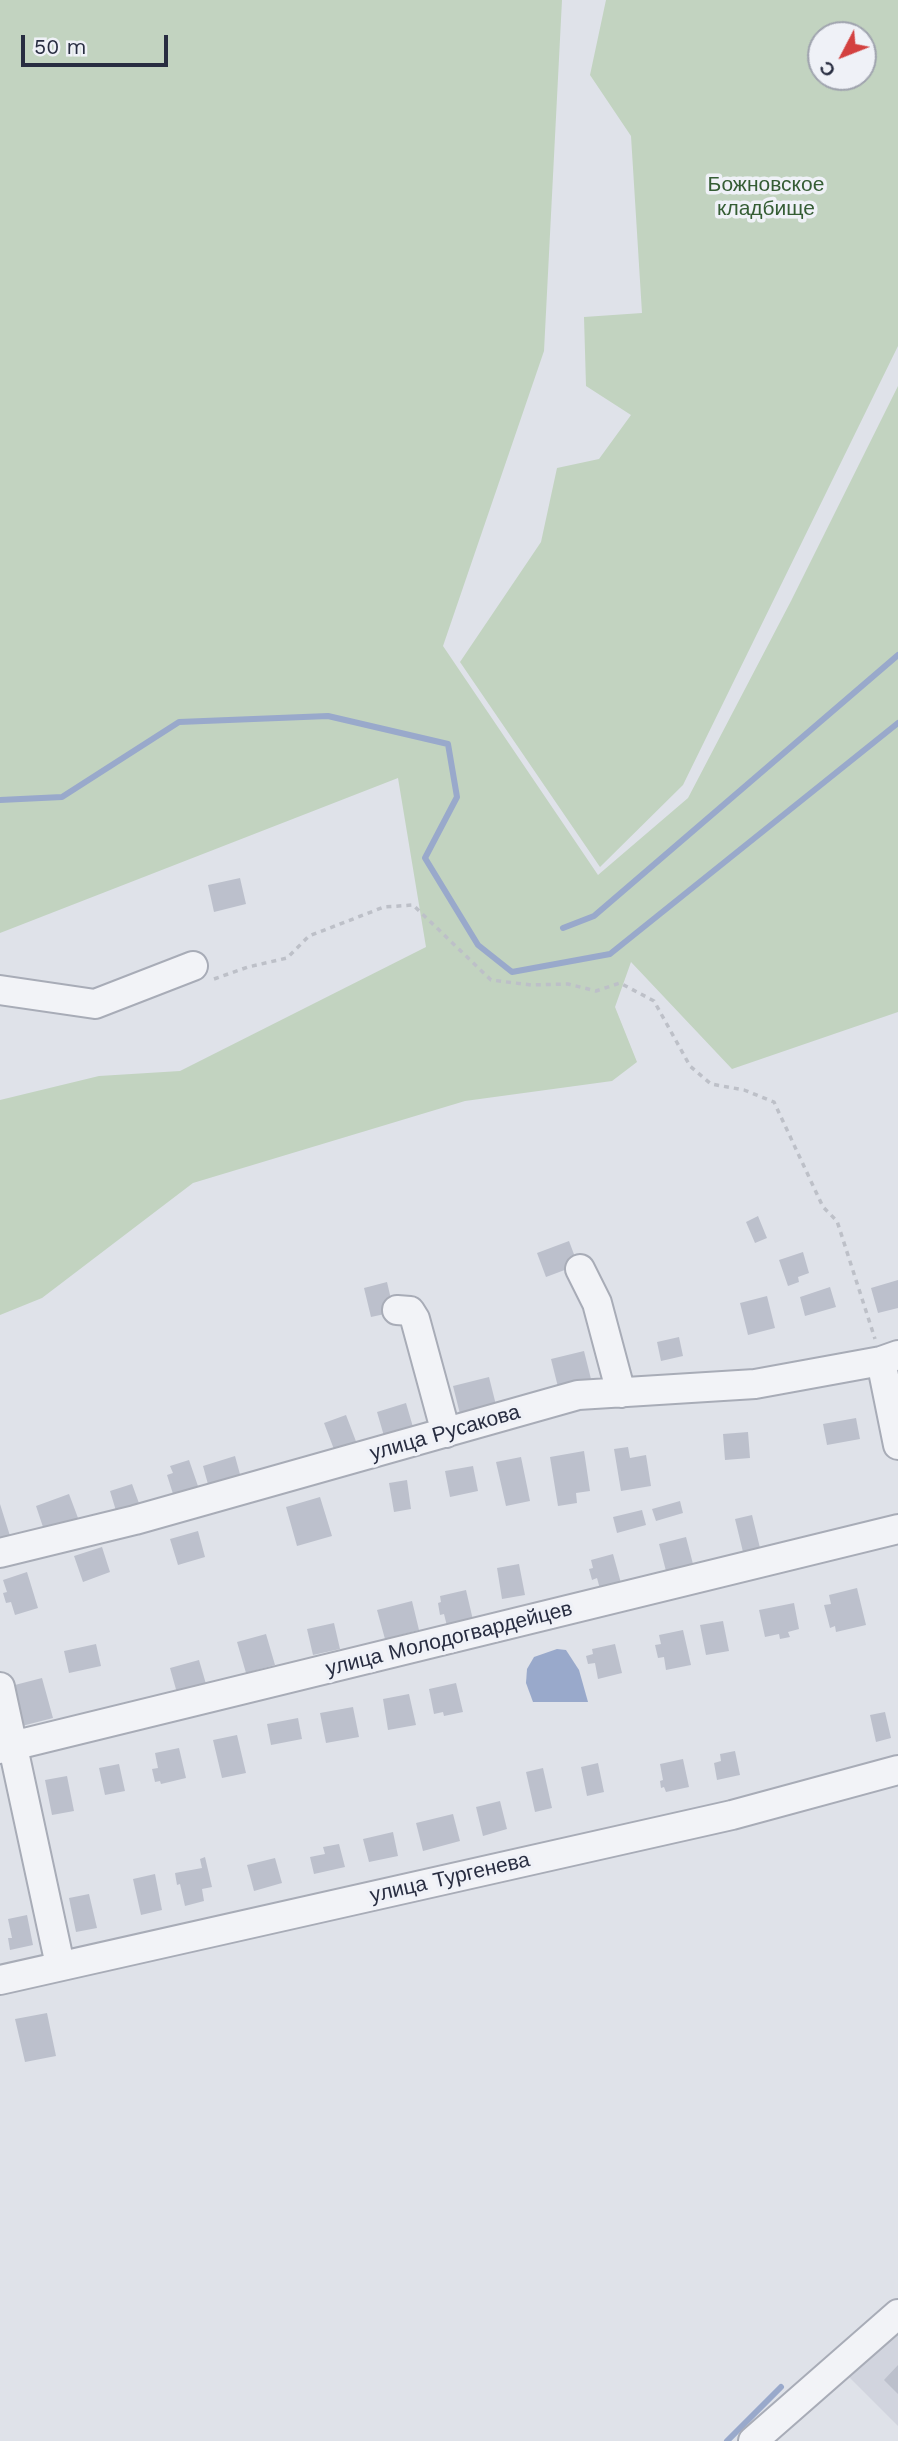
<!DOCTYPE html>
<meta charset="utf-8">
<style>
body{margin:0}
#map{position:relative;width:898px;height:2441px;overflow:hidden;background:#dfe2e9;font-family:"Work Sans",sans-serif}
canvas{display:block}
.north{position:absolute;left:807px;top:21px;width:70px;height:70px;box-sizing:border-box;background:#eff1f7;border:2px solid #9fa3ae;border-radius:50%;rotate:228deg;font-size:19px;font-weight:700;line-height:28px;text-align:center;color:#282d41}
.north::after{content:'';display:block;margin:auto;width:24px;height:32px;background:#d34140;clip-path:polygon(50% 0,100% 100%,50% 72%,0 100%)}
.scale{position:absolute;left:21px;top:35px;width:147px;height:32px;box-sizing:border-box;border:4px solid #282d41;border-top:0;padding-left:9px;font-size:21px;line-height:24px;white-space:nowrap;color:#282d41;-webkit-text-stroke:5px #eff1f7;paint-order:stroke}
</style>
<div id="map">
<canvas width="898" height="2441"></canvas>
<div class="north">С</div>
<div class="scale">50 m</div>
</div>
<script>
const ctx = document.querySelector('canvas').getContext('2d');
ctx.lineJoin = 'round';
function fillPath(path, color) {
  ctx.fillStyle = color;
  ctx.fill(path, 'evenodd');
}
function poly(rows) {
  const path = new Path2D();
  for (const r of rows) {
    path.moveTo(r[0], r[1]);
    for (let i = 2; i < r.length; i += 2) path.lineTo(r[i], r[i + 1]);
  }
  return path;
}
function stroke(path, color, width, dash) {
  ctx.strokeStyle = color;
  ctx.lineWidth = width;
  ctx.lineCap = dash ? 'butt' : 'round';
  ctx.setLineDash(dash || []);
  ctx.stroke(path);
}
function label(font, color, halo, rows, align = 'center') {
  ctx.font = font + ' "Work Sans",sans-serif';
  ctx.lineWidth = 7;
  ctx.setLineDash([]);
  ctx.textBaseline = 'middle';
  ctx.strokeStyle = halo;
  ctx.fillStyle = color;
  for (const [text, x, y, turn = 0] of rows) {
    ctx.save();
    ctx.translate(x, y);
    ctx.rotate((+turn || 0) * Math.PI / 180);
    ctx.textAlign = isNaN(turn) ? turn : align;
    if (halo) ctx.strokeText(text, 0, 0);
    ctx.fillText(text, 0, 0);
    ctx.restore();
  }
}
const built = poly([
 [898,2330,898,2426,845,2373]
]);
const green = poly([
 [0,0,562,0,544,351,443,646,598,875,688,798,791,601,898,386,898,1012,732,1069,631,962,615,1007,637,1062,612,1081,465,1101,193,1183,42,1298,0,1315,0,1100,99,1076,180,1071,426,947,398,778,0,933],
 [606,0,898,0,898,346,683,785,600,867,460,662,541,542,557,468,599,459,631,415,586,386,584,317,642,313,631,136,590,75],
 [863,35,863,77,821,77,821,35]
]);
const water = poly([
 [557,1649,566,1650,579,1670,588,1702,533,1702,526,1683,527,1669,534,1657]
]);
const stream = poly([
 [0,800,62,797,179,722,328,716,448,744,457,797,425,858,478,945,512,972,610,954,898,723],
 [563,928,594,916,898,655],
 [727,2441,781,2387]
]);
const building = poly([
 [240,878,246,904,214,912,208,885],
 [758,1216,767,1238,755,1243,746,1222],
 [569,1241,578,1265,546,1277,537,1253],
 [803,1252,809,1273,798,1277,799,1282,788,1286,779,1260],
 [898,1280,898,1308,878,1313,871,1288],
 [387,1282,394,1312,371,1317,364,1288],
 [830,1287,836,1307,805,1316,800,1297],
 [767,1296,775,1328,748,1335,740,1303],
 [679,1337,683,1356,661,1361,657,1342],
 [584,1351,591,1379,558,1387,551,1359],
 [489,1377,496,1405,460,1414,453,1386],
 [406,1403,413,1427,384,1436,377,1412],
 [346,1415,357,1444,335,1452,324,1423],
 [856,1418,860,1439,827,1445,823,1424],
 [748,1432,750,1458,725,1460,723,1434],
 [628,1447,630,1458,646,1455,651,1486,621,1491,614,1449],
 [584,1451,590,1491,576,1493,577,1503,558,1506,550,1457],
 [235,1456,241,1478,209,1488,203,1466],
 [521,1457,530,1501,506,1506,496,1462],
 [189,1460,199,1489,174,1497,167,1475,173,1473,170,1466],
 [473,1466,478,1491,450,1497,445,1471],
 [407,1480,411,1509,394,1512,389,1483],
 [132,1484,140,1506,117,1514,110,1491],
 [69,1494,78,1518,44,1530,36,1506],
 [320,1497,332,1536,297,1546,286,1507],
 [680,1501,683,1513,656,1521,652,1509],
 [0,1504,11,1539,0,1542],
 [642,1510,646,1525,617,1533,613,1517],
 [752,1515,760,1548,743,1552,735,1519],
 [198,1531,205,1557,178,1565,170,1539],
 [686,1537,693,1564,666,1571,659,1544],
 [102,1547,110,1572,83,1582,74,1556],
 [613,1554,621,1583,600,1589,597,1578,592,1580,589,1569,593,1568,591,1560],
 [519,1564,525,1595,502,1599,497,1568],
 [27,1572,38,1608,15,1615,11,1602,6,1603,3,1593,7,1592,3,1580],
 [857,1588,866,1625,836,1632,835,1626,830,1628,824,1605,831,1604,829,1595],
 [466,1590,473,1620,447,1626,444,1614,440,1615,438,1603,441,1602,440,1596],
 [412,1601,419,1630,385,1639,377,1610],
 [794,1603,799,1629,788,1632,790,1637,780,1639,779,1634,765,1637,759,1610],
 [723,1621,729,1651,706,1655,700,1625],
 [334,1623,340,1649,313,1655,307,1629],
 [683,1630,691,1665,666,1670,664,1657,658,1658,655,1645,661,1644,659,1635],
 [266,1634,275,1665,246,1673,237,1642],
 [96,1644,101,1666,69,1673,64,1651],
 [615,1644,622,1673,598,1679,595,1663,588,1664,586,1656,593,1654,592,1649],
 [199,1660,206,1684,177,1693,170,1668],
 [42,1678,53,1718,22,1726,11,1686],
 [456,1683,463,1712,444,1716,443,1712,434,1714,429,1689],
 [409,1694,416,1725,388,1730,383,1699],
 [353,1707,359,1737,326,1743,320,1713],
 [885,1712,891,1738,876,1742,870,1715],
 [298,1718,302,1739,271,1745,267,1724],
 [237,1735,246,1773,222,1778,213,1740],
 [179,1748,186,1778,161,1784,160,1781,155,1782,152,1769,158,1768,155,1753],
 [735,1751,740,1775,717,1780,714,1763,721,1761,720,1754],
 [683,1759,689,1787,666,1792,664,1787,661,1788,660,1781,663,1780,660,1764],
 [598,1763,604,1792,587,1796,581,1767],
 [119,1764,125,1791,105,1795,99,1768],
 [543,1768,552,1808,535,1812,526,1772],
 [67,1776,74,1811,52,1815,45,1780],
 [500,1801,507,1829,483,1836,476,1807],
 [453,1814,460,1841,423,1851,416,1823],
 [393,1832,398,1856,369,1862,363,1839],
 [339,1844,345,1867,314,1874,310,1857,325,1854,323,1847],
 [205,1857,212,1887,202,1889,204,1901,185,1906,180,1884,177,1885,175,1873,202,1868,200,1859],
 [275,1858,282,1883,254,1891,247,1865],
 [155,1874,162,1910,141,1915,133,1879],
 [89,1894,97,1928,76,1932,69,1898],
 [27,1915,33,1945,10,1950,8,1938,12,1938,8,1919],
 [47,2013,56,2056,25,2062,15,2019],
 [898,2365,898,2394,884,2380]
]);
const path = poly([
 [214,979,248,967,287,958,309,936,384,907,413,905,491,980,531,985,568,984,596,991,620,983,654,1001,690,1066,711,1084,744,1090,774,1102,823,1207,837,1221,875,1339]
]);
const minor = poly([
 [0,990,95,1004,193,966],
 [580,1269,597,1303,621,1393],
 [397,1310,410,1311,415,1319,446,1433],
 [881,1361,898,1445],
 [0,1553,135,1520,578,1395,755,1384,881,1361,898,1355],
 [0,1687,60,1965],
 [0,1749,898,1529],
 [0,1980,732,1815,898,1770],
 [753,2441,898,2314]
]);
const parkNames = [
 ["Божновское",766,185],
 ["кладбище",766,209]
];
const streetNames = [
 ["улица Русакова",445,1433,-16],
 ["улица Молодогвардейцев",449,1639,-14],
 ["улица Тургенева",450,1878,-13]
];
fillPath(built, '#d1d4de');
fillPath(green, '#c2d3c0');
fillPath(water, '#99a9cb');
stroke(stream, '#99a9cb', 6);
fillPath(building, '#bcc0cc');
stroke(minor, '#a8acb7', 32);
stroke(path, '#bdc0c8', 3.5, [5, 5]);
stroke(minor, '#f2f3f7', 28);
label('21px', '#355d34', '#eff1f7', parkNames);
label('21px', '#282d41', '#eff1f7', streetNames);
</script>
